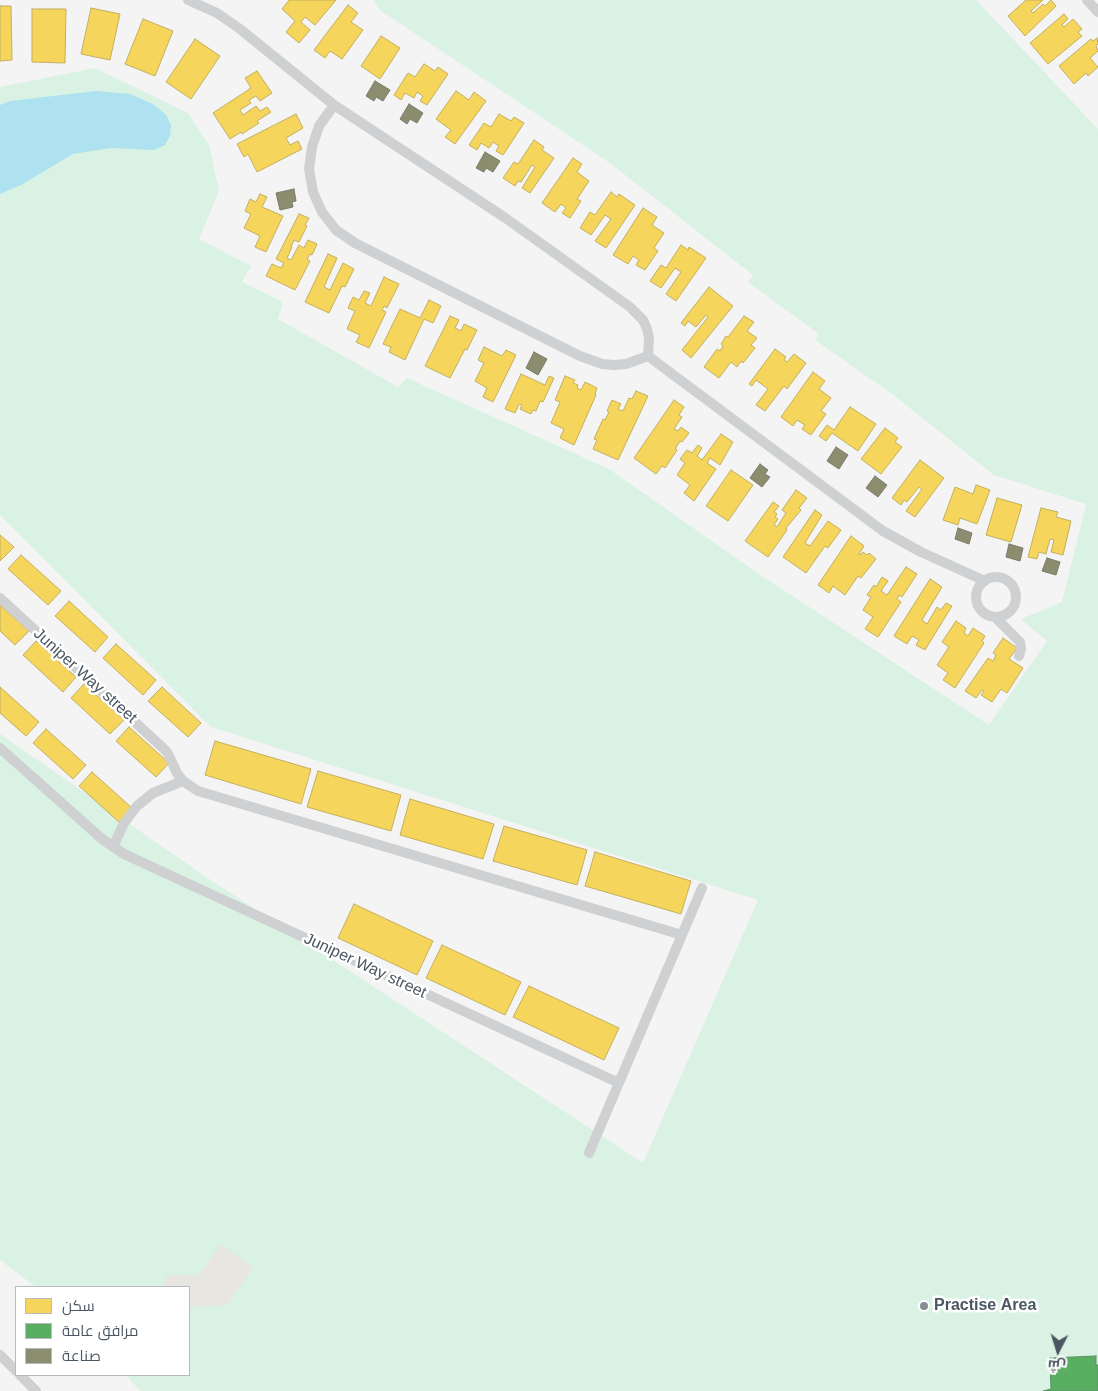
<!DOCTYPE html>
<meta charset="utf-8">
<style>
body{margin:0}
#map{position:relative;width:1098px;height:1391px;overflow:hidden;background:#f4f4f4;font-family:Helvetica,Cairo,sans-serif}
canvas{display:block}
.legend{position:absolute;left:15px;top:1286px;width:175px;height:90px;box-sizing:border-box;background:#fff;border:1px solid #b7bbc0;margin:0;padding:6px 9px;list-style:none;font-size:15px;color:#4a5661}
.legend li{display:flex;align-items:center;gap:10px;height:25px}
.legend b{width:25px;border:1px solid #b7bbc0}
.north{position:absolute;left:1033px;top:1326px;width:50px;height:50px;-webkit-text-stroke:4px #fff;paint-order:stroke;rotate:185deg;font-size:14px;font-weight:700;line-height:20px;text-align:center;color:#4a5661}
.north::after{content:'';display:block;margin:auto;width:18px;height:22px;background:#4a5661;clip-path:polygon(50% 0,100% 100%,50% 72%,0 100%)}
</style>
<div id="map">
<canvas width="1098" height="1391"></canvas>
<ul class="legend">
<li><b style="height:14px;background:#f6d55c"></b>سكن</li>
<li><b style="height:14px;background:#5aae61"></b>مرافق عامة</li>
<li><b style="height:14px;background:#8c8c6e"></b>صناعة</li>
</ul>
<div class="north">ش</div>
</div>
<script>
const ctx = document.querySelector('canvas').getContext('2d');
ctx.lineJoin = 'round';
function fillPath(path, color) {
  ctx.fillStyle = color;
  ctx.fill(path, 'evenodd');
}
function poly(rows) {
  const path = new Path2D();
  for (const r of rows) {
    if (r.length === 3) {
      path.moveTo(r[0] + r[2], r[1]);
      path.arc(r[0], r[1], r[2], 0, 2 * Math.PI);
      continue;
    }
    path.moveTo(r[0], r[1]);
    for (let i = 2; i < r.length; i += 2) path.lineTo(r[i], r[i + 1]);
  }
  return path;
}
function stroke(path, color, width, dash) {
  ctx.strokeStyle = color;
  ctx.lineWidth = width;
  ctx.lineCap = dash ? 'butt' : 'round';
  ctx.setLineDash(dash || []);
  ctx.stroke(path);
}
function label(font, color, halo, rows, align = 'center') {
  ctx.font = font + ' Helvetica,sans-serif';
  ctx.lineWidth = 5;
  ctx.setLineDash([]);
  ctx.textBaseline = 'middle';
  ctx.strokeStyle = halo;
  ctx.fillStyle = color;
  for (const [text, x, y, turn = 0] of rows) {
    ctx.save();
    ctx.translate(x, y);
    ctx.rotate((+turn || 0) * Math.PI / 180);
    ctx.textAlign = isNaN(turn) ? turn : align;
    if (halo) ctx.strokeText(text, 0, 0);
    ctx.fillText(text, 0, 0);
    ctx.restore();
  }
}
const green = poly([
 [373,0,976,0,1098,129,1098,1391,140,1391,126,1375,189,1375,189,1287,36,1287,0,1260,0,734,209,879,643,1163,758,900,211,727,0,515,0,87,95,68,188,113,209,145,219,191,199,239,251,266,242,282,283,302,278,319,398,387,407,378,609,469,756,572,989,725,1047,641,1021,619,1062,602,1086,504,994,475,892,394,815,340,819,334,748,282,753,275,610,163,380,10]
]);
const sand = poly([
 [221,1244,253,1267,227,1305,189,1307,189,1287,162,1287,167,1275,199,1275]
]);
const water = poly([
 [96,91,130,94,153,104,166,115,171,125,170,136,165,145,154,150,111,148,73,154,21,185,0,194,0,105,10,101]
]);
const homes = poly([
 [289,0,336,0,315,25,305,17,301,22,310,30,299,43,286,32,295,21,282,9,289,0],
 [1026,0,1043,0,1031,11,1033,13,1043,4,1045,6,1051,0,1056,6,1025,36,1008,16,1026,0],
 [348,5,358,13,351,22,363,30,342,59,330,51,325,58,314,50,348,5],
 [0,6,11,6,12,60,0,61,0,6],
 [91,8,120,14,110,60,81,54,91,8],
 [32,9,66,9,65,63,32,62,32,9],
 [1064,14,1068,19,1062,25,1064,27,1073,19,1082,29,1078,32,1082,36,1048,64,1030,43,1064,14],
 [143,19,173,31,155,76,125,64,143,19],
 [381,36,400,48,380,79,361,66,381,36],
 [1097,38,1098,44,1096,46,1098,51,1090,58,1098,67,1088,76,1086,73,1074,84,1059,66,1091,39,1093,41,1097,38],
 [195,39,220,56,191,99,166,82,195,39],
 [424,64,435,71,438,67,448,74,427,105,420,101,423,96,417,92,414,98,405,93,401,100,394,95,408,73,415,77,424,64],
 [257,71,272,93,260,101,256,96,249,100,251,103,240,110,243,115,256,106,260,111,267,107,271,112,257,121,259,123,242,134,241,132,230,139,213,113,251,88,245,78,257,71],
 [456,91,469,100,474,92,486,101,455,144,445,137,451,130,436,119,456,91],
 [296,114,303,128,286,138,290,145,298,141,302,149,257,172,248,154,244,157,237,144,296,114],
 [499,114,511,121,514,117,524,123,503,155,496,151,499,146,493,142,489,148,481,143,477,150,469,145,484,123,491,127,499,114],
 [534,140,544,147,542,150,554,158,530,193,522,188,535,167,532,165,521,182,518,181,515,186,503,178,514,162,518,164,534,140],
 [573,158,582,164,577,172,589,181,577,199,581,201,570,218,562,213,566,208,561,204,555,212,542,203,573,158],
 [611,192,617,197,619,194,635,205,606,248,595,241,611,219,605,215,591,235,580,228,590,212,595,215,611,192],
 [260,194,267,197,262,207,283,216,266,252,255,247,260,236,244,228,251,214,245,211,250,199,256,202,260,194],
 [643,208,657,217,652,225,664,233,654,248,658,251,645,270,636,265,639,260,633,256,628,264,613,255,643,208],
 [299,214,309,218,305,225,307,226,299,242,294,240,291,247,292,247,287,258,291,260,299,245,304,248,308,240,317,244,312,255,310,254,307,259,310,261,295,290,266,276,272,264,281,268,284,263,276,259,299,214],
 [681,245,688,250,689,247,706,258,676,301,666,294,681,272,675,268,661,288,650,281,661,265,666,268,681,245],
 [328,254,337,258,324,287,330,290,343,263,354,269,345,287,342,286,329,313,305,302,328,254],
 [384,277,399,284,387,308,384,306,382,310,386,312,369,348,356,342,360,335,347,329,355,311,348,308,353,297,359,300,364,291,370,293,365,303,371,306,384,277],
 [709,287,733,306,691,358,682,350,708,317,706,315,696,327,688,321,685,326,681,323,709,287],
 [429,300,441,306,433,323,424,319,405,360,389,352,391,347,383,344,400,309,420,318,429,300],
 [450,316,459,320,455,328,461,331,464,324,477,330,467,350,465,349,450,378,425,366,450,316],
 [744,316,754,322,747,331,757,338,751,345,755,348,743,363,741,361,737,367,731,362,719,378,704,367,717,349,720,351,723,346,721,344,726,336,728,337,744,316],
 [484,347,502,356,506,350,516,355,493,402,483,397,487,388,475,381,484,363,478,360,484,347],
 [775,349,786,357,784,360,787,362,794,354,806,363,787,389,784,386,765,411,756,405,768,389,756,380,752,386,749,384,775,349],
 [813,372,825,381,819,389,831,398,821,411,826,414,811,435,802,429,805,425,797,420,793,426,781,417,813,372],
 [521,374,545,385,549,376,554,378,543,402,540,401,536,411,533,410,531,414,520,409,522,405,519,404,515,413,505,409,521,374],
 [565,376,575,380,573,383,578,385,577,388,581,390,585,382,597,388,595,394,596,395,574,445,560,438,564,429,551,423,560,402,555,400,565,376],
 [636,391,648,396,618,460,593,449,597,440,594,439,603,419,605,420,609,412,607,411,612,400,621,404,618,409,623,411,629,398,632,399,636,391],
 [674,400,684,407,679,415,682,417,674,429,678,431,681,427,689,433,682,442,680,441,675,449,677,450,665,468,662,466,656,474,634,458,674,400],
 [850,407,876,424,858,451,832,433,826,441,819,436,827,425,834,430,850,407],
 [885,428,898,438,895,442,902,447,881,474,861,459,885,428],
 [721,434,733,442,720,465,710,458,707,463,716,469,694,501,684,493,690,485,677,475,685,463,680,459,687,450,692,453,698,445,702,448,697,456,702,460,721,434],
 [920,460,944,478,915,517,906,511,922,489,919,487,907,502,904,500,901,505,892,498,920,460],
 [731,470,753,485,728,521,706,506,731,470],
 [976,485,990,490,977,524,960,518,958,525,943,520,955,487,973,494,976,485],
 [796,490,807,498,799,508,801,510,786,528,787,530,768,557,745,541,773,502,779,506,774,512,777,514,775,517,778,519,774,525,777,527,786,513,782,510,796,490],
 [997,498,1022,505,1011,542,986,535,997,498],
 [1041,508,1058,512,1056,517,1071,521,1063,555,1051,552,1054,540,1050,539,1046,554,1039,552,1037,559,1028,557,1041,508],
 [815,510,822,515,805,543,810,546,828,521,841,530,828,548,825,546,806,573,783,557,815,510],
 [0,535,14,547,0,561,0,535],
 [851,536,864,546,859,554,860,555,863,552,867,555,869,553,876,559,861,578,858,576,845,595,833,586,829,593,818,585,851,536],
 [21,555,61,591,48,605,8,569,21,555],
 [906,567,917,574,902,597,899,595,897,599,901,602,878,637,865,629,873,617,863,610,871,597,867,595,874,585,876,587,882,577,888,581,881,591,887,595,906,567],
 [930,579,942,587,922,620,927,624,937,607,941,610,946,603,952,606,925,650,916,645,919,640,912,636,907,644,894,636,930,579],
 [69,601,108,637,95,652,55,616,69,601],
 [0,605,29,631,15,645,0,631,0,605],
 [956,621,966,628,964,633,968,636,973,628,985,636,982,641,984,643,955,688,943,680,948,673,937,665,949,647,942,642,956,621],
 [1003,638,1017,648,1009,659,1023,668,1007,693,1001,689,992,702,981,695,984,691,982,690,976,698,965,691,988,658,993,661,996,655,993,653,1003,638],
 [36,641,76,677,63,692,23,655,36,641],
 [116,644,156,680,143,695,103,658,116,644],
 [84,684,124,720,110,734,71,698,84,684],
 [0,687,39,722,26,736,0,713,0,687],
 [162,687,201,723,188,737,148,701,162,687],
 [129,727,169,763,156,777,116,741,129,727],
 [46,729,86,765,73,779,33,743,46,729],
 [215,741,311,769,301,804,205,775,215,741],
 [318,771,401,795,391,831,307,807,318,771],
 [92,772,132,808,119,822,79,786,92,772],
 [410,799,494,824,483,859,400,835,410,799],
 [504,826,587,850,577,885,493,861,504,826],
 [595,852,691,881,681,914,585,886,595,852],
 [354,904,433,941,417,975,338,938,354,904],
 [442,945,521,982,505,1015,426,978,442,945],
 [529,986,619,1028,604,1060,513,1017,529,986]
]);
const public = poly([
 [1096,1356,1096,1365,1098,1365,1098,1391,1043,1391,1051,1389,1050,1358,1096,1356]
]);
const industry = poly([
 [375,81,390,90,383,101,376,97,374,101,366,96,375,81],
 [409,104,423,113,417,123,410,119,407,124,400,119,409,104],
 [485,152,500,161,493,172,486,168,484,172,476,168,485,152],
 [294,189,296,201,292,202,293,207,280,210,276,193,294,189],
 [534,352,547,359,538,375,526,368,534,352],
 [836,447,848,455,839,469,827,461,836,447],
 [760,464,768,470,765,474,770,477,762,487,750,478,760,464],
 [875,476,887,485,878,497,866,488,875,476],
 [958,528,972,533,969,544,955,539,958,528],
 [1009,544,1023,548,1020,561,1006,557,1009,544],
 [1047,558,1060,562,1056,575,1042,571,1047,558]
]);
const street = poly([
 [188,0,217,13,240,29,334,105,504,217,630,307,643,320,647,329,649,338,648,356],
 [1087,0,1098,12],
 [334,105,319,126,312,147,309,169,313,192,322,212,336,230,355,243,580,356,602,364,614,365,626,364,648,356],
 [648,356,883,531,921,552,985,581],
 [996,597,20],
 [0,598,162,747,167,752,177,773,183,781,198,791,682,935],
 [995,617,1020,642,1021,649,1019,656],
 [0,748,102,839,124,854,619,1083],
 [113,847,124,823,137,806,153,793,183,781],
 [589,1153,702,888],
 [0,1355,16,1371],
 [20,1375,36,1391]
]);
const markers = [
 [924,1306,5,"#868d94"]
];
const streetNames = [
 ["Juniper Way street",85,676,42],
 ["Juniper Way street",365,966,25]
];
const poiNames = [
 ["Practise Area",934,1306]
];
fillPath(green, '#d9f2e3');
fillPath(sand, '#e7e6e1');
fillPath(water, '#aee2f0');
fillPath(homes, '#f6d55c');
stroke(homes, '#c2af5e', 1);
fillPath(public, '#5aae61');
stroke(public, '#559461', 1);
fillPath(industry, '#8c8c6e');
stroke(industry, '#787c6a', 1);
stroke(street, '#ced0d2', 10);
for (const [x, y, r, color] of markers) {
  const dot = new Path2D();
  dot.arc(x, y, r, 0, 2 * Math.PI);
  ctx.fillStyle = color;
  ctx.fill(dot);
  stroke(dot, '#fff', 2);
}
label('16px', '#4a5661', '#fff', streetNames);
label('bold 16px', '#4a5661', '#fff', poiNames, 'left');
</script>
